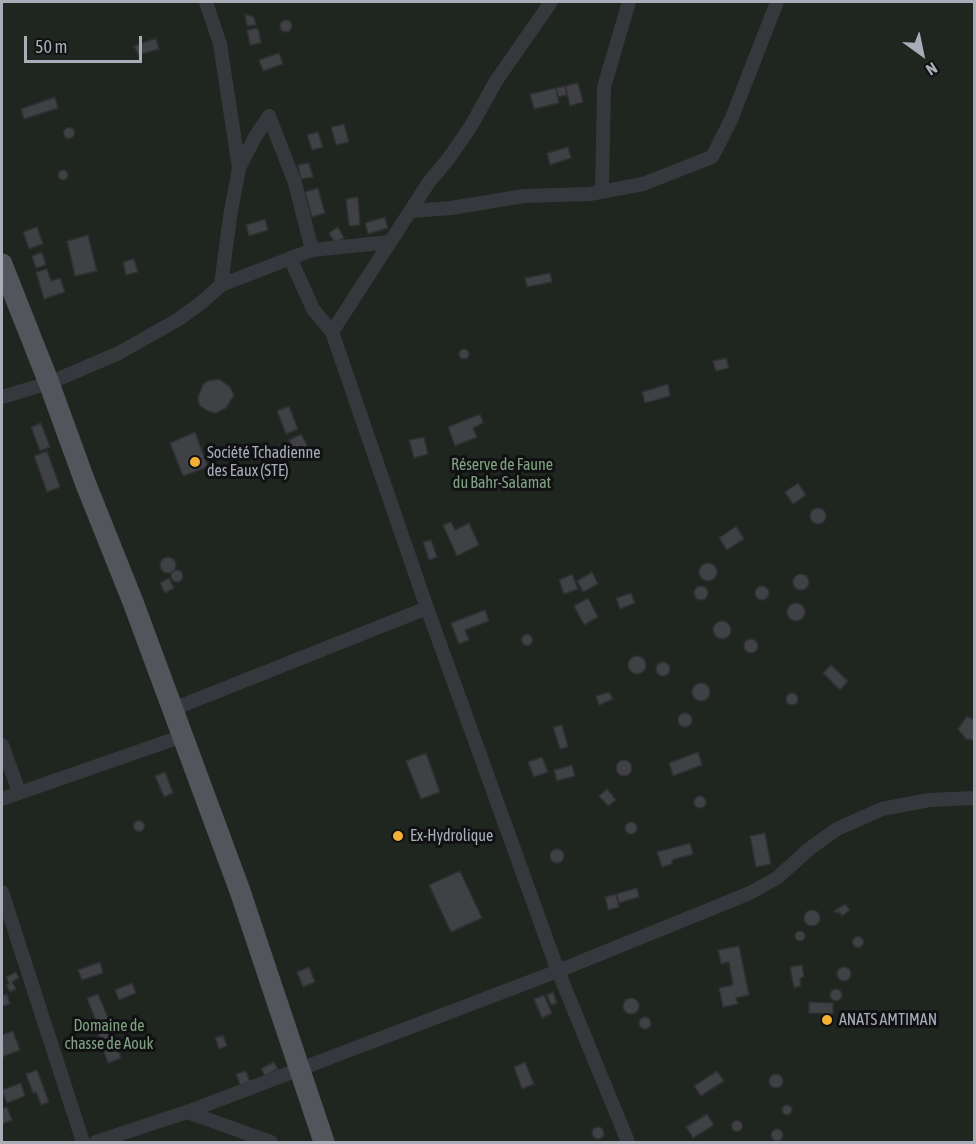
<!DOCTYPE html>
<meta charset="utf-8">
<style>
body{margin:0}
#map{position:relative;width:976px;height:1144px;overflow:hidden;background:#161618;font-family:"Asap Condensed",sans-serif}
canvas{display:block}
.frame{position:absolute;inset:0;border:3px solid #a8adb8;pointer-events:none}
.north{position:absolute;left:892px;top:24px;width:60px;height:60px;-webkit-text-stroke:4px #111113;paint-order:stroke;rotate:147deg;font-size:16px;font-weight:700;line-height:24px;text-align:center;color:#a8adb8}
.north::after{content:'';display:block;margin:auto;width:21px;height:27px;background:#a8adb8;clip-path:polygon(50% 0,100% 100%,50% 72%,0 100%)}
.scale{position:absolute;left:24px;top:36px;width:118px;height:27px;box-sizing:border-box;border:3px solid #a8adb8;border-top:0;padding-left:8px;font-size:18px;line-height:21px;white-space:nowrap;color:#a8adb8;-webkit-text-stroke:4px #111113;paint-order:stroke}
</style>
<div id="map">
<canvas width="976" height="1144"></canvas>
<div class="frame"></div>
<div class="north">N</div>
<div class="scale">50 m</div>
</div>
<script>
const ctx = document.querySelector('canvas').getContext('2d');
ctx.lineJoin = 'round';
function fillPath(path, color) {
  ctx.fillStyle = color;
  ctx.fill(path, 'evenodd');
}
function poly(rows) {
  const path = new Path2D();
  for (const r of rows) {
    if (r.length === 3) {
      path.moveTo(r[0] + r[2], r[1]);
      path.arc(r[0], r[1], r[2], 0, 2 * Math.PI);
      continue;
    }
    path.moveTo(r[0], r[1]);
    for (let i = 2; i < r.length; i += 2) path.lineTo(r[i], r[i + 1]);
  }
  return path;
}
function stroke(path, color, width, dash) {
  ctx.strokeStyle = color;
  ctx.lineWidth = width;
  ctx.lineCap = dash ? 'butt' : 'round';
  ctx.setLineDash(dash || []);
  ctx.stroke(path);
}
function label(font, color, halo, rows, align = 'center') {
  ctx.font = font + ' "Asap Condensed",sans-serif';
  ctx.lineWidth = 6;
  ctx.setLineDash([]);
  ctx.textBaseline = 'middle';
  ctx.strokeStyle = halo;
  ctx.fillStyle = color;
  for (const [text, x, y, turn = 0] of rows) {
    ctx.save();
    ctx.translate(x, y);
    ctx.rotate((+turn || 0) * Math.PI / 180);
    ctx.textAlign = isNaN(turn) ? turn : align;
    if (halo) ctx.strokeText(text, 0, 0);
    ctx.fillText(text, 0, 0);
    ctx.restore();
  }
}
const green = poly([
 [2,2,974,2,974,1142,2,1142]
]);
const building = poly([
 [245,14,254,17,256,25,247,26,245,14],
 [286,26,6],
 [258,28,261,43,250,45,247,30,258,28],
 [156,38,159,49,138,55,134,46,156,38],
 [279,53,283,64,263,71,259,60,279,53],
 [578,83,583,102,570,106,565,86,578,83],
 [565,86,567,95,558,97,556,88,565,86],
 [556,88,559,103,534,109,530,94,556,88],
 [55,97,58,108,24,119,21,109,55,97],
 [344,124,349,142,336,145,331,127,344,124],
 [69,133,5.5],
 [318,132,323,147,312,150,307,135,318,132],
 [568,147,571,158,550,165,547,153,568,147],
 [309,163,313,177,301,179,298,165,309,163],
 [63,175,5],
 [318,188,325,213,312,217,305,192,318,188],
 [358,197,360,225,349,226,346,199,358,197],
 [385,217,388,228,368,234,365,223,385,217],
 [265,219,268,230,249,236,246,225,265,219],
 [37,227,43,244,29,249,23,232,37,227],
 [338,227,344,238,335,243,329,233,338,227],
 [88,235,97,271,75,276,67,241,88,235],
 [42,252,46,265,36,268,32,256,42,252],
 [134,259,138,272,126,275,123,262,134,259],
 [47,269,51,281,60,278,65,292,44,299,36,272,47,269],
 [550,273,552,282,527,287,525,278,550,273],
 [464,354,5],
 [726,358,729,368,716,371,713,361,726,358],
 [219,379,230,387,234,395,226,408,216,413,208,411,199,405,198,397,203,384,208,381,219,379],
 [668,384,670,396,645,403,642,392,668,384],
 [289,406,298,429,286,434,277,411,289,406],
 [480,414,483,423,473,428,477,437,455,446,448,427,480,414],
 [41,423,50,447,40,451,31,427,41,423],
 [195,432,208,467,183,476,170,443,195,432],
 [301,434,309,449,297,455,289,440,301,434],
 [424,437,428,454,414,458,409,440,424,437],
 [47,451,60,487,47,492,34,456,47,451],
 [798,483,806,495,793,504,785,492,798,483],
 [818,516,8],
 [451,522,455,530,469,523,479,545,457,556,443,525,451,522],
 [736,526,744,539,727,550,719,538,736,526],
 [431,540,437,557,429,560,423,542,431,540],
 [168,565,8],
 [708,572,9],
 [177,576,6],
 [592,572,598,584,583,592,577,581,592,572],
 [572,574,578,589,564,594,559,580,572,574],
 [801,582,8],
 [169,578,174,588,165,593,160,583,169,578],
 [701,593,7],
 [762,593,7],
 [631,593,635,603,620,609,616,598,631,593],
 [588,598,598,617,584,625,574,606,588,598],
 [796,612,9],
 [485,610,489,621,465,630,469,640,459,644,451,623,485,610],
 [722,630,9],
 [527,640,5.5],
 [751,646,7],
 [637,665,9],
 [663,669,7],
 [831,665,848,681,840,690,823,673,831,665],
 [701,692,9],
 [609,692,613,699,599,705,596,696,609,692],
 [792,699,6],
 [685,720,7],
 [967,716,974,720,974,740,966,739,958,729,967,716],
 [562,725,568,747,560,749,553,727,562,725],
 [698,752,702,765,673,776,669,763,698,752],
 [426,753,440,792,421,799,406,761,426,753],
 [542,757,548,772,534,777,528,762,542,757],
 [624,768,8],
 [572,765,575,776,557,781,554,770,572,765],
 [165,772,173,793,164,797,155,776,165,772],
 [607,789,616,800,608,806,599,796,607,789],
 [700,802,6],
 [139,826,5.5],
 [631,828,6],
 [765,833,771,864,756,867,750,836,765,833],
 [690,843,693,854,672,860,672,864,662,867,657,852,690,843],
 [557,856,7],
 [460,871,482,918,451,932,429,885,460,871],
 [637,888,639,897,619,903,616,894,637,888],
 [616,894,619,907,608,910,605,897,616,894],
 [845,904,850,910,842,916,839,912,836,913,834,911,845,904],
 [812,918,8],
 [800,936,5],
 [858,942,5.5],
 [739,946,749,995,736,998,738,1004,723,1007,719,988,733,985,729,962,721,964,718,950,739,946],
 [100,962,103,973,82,980,78,970,100,962],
 [802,965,804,977,800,978,801,986,794,988,790,967,802,965],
 [844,974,7],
 [309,967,315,982,303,987,297,972,309,967],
 [16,972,19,978,12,982,16,989,10,992,6,985,9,984,6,977,16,972],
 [132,983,136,993,119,1000,115,990,132,983],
 [836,995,6],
 [553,992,557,1003,551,1005,547,995,553,992],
 [7,994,10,1004,2,1006,2,996,7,994],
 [98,994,109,1020,97,1024,87,998,98,994],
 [544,995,552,1013,542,1018,534,999,544,995],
 [631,1006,8],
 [809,1002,833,1003,833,1014,809,1013,809,1002],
 [645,1023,6],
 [111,1029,121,1058,108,1063,98,1034,111,1029],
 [13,1031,20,1050,2,1057,2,1035,13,1031],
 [223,1035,227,1046,219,1049,215,1038,223,1035],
 [274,1062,278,1069,265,1076,261,1069,274,1062],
 [525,1062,534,1084,522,1089,514,1067,525,1062],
 [37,1070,49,1102,41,1105,36,1092,33,1093,26,1074,37,1070],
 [246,1071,250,1082,240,1085,236,1074,246,1071],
 [717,1071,724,1081,701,1096,694,1086,717,1071],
 [776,1081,7],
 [21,1083,25,1096,7,1103,2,1090,21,1083],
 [787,1110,5],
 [7,1107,12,1120,2,1124,2,1109,7,1107],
 [707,1114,714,1125,693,1138,686,1127,707,1114],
 [737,1126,5.5],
 [598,1133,6],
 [777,1135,6]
]);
const minor = poly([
 [206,2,220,44,239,168,230,217,221,285],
 [551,2,496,81,471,126,449,158,429,182,332,332,427,608,558,971,628,1142],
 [239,168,255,137,269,116],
 [602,192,604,87,629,2],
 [411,211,451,208,524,196,590,194,643,184,712,157,731,120,777,2],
 [312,250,390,242],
 [290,258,313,309,332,332],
 [2,397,49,383,119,353,179,319,202,302,221,285,312,250,295,183,269,116],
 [173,709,427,608],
 [2,745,19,792],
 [2,799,183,736],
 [2,892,83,1142],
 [187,1112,271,1142],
 [96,1142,187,1112,558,971,750,893,777,878,809,849,837,829,882,809,929,800,974,798]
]);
const primary = poly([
 [2,264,49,383,85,482,133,602,240,891,324,1142]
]);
const markers = [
 [195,462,6,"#f2b134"],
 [398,836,6,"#f2b134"],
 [827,1020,6,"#f2b134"]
];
const poiNames = [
 ["Société Tchadienne",207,453],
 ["des Eaux (STE)",207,471],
 ["Ex-Hydrolique",410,836],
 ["ANATS AMTIMAN",839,1020]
];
const parkNames = [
 ["Réserve de Faune",502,465],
 ["du Bahr-Salamat",502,483],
 ["Domaine de",109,1026],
 ["chasse de Aouk",109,1044]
];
fillPath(green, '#1e261f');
fillPath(building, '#404145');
stroke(building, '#303034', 1.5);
stroke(minor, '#37383d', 14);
stroke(primary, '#53555c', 21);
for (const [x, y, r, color] of markers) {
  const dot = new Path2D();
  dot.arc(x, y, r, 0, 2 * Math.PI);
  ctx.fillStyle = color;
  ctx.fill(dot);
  stroke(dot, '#111113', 2);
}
label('16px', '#a8adb8', '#111113', poiNames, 'left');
label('16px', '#7fa381', '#111113', parkNames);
</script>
